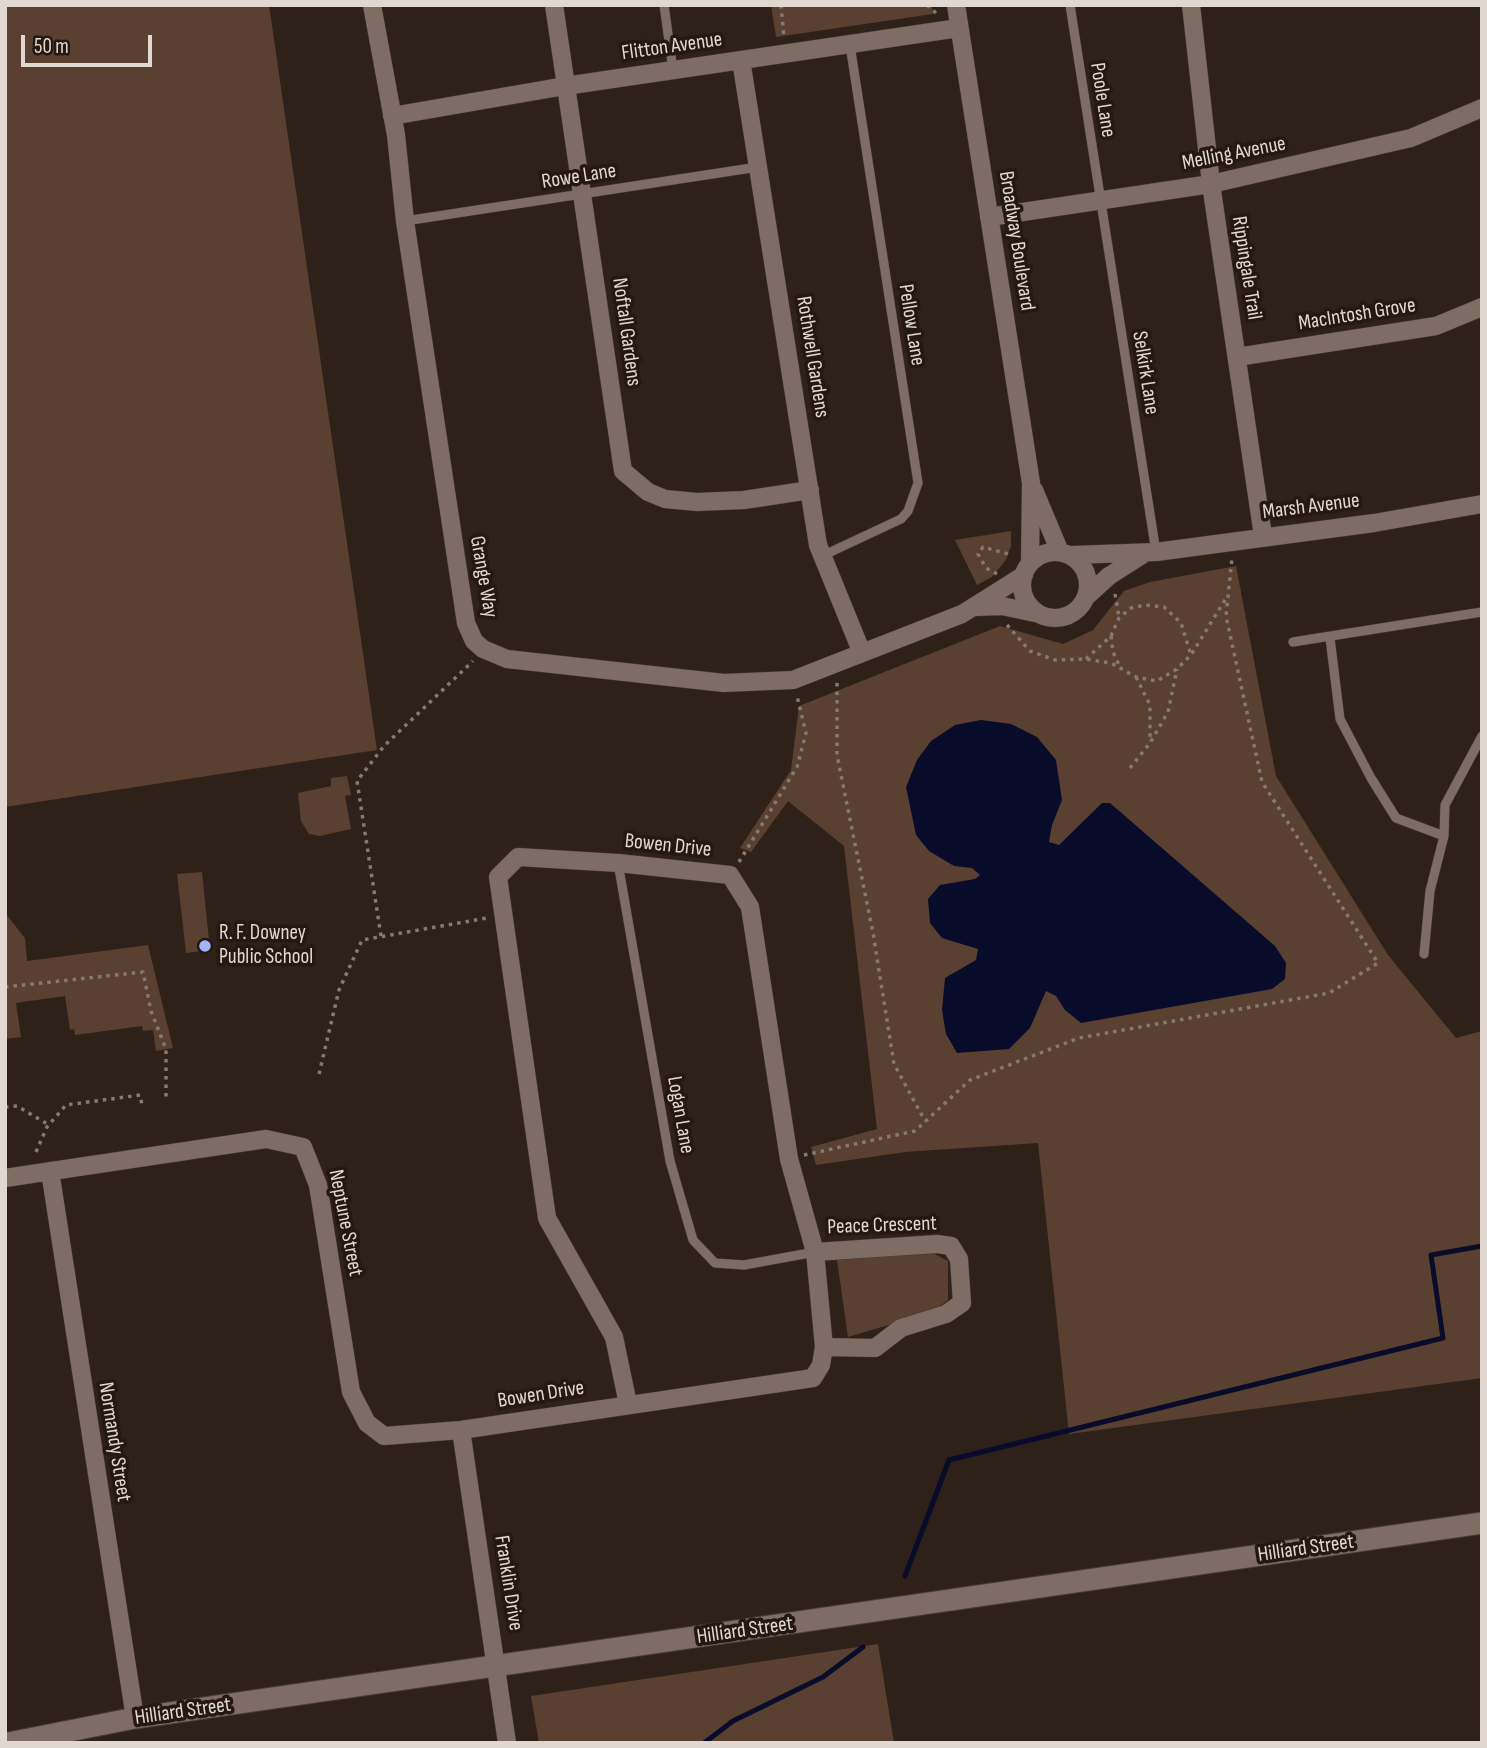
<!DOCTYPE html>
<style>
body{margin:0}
#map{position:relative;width:1487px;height:1748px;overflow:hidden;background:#2e2119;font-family:"Sofia Sans Condensed",sans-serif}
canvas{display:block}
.frame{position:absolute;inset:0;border:7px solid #e1d8d2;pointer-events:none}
.scale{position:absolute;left:21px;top:35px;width:131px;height:32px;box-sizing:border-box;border:4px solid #e1d8d2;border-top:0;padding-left:9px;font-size:21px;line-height:24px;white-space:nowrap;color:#e1d8d2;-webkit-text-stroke:5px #241810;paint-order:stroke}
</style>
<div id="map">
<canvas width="1487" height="1748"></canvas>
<div class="frame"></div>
<div class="scale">50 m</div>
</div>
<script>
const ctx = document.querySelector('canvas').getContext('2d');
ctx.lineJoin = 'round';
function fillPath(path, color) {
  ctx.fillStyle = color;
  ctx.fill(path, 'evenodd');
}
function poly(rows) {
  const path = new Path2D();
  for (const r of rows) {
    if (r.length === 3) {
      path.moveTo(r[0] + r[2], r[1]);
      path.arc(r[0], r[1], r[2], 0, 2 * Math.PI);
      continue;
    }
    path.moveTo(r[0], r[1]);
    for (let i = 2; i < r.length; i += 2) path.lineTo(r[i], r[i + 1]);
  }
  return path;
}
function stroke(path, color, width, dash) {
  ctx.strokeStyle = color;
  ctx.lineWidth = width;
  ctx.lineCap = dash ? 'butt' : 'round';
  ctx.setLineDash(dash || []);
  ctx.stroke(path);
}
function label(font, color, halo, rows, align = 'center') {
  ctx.font = font + ' "Sofia Sans Condensed",sans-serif';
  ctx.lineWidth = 7;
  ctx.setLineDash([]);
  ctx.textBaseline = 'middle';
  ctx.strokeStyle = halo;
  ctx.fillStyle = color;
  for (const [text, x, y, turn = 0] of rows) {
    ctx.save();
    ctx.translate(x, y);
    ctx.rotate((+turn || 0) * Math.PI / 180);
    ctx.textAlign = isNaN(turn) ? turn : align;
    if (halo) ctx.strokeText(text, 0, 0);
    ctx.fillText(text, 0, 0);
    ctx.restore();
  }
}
const green = poly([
 [5,5,269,5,377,750,5,807],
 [771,5,932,5,933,14,776,37],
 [1011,531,1011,546,1006,560,992,577,977,585,955,540],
 [1236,566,1276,776,1388,955,1456,1038,1482,1031,1482,1378,1069,1434,1038,1143,905,1152,816,1165,811,1147,877,1129,844,846,788,801,751,852,740,848,791,770,799,706,1000,626,1063,644,1093,630,1124,591,1150,582],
 [347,776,351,795,345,796,351,829,320,836,309,834,301,821,298,793,331,786,331,778],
 [202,872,210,950,186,953,177,874],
 [5,913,25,938,27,961,148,945,173,1048,156,1051,153,1030,143,1031,142,1026,75,1035,74,1029,70,1030,65,996,16,1003,21,1037,5,1039],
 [931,1252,948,1261,948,1300,932,1312,848,1337,837,1260],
 [878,1644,894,1743,539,1743,531,1696]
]);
const water = poly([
 [981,720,1011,724,1037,737,1056,760,1062,800,1052,825,1049,842,1059,845,1102,803,1110,803,1275,946,1286,963,1285,979,1272,989,1081,1023,1065,1010,1056,996,1046,991,1030,1028,1009,1049,957,1053,946,1034,942,1010,945,978,976,960,978,949,942,938,930,923,928,899,940,885,975,879,980,875,972,868,954,866,929,851,916,835,906,787,917,760,931,741,955,725]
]);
const stream = poly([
 [905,1576,949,1460,1443,1338,1431,1255,1482,1246],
 [704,1743,733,1721,823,1677,863,1647]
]);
const path = poly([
 [781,5,784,38],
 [927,5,936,13],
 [997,574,986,568,978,554,983,547,1012,555],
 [1115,594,1119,617],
 [1007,625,1030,651,1055,660,1085,659,1111,663,1136,677,1157,681,1177,669,1191,655,1228,595],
 [1111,636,1113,652,1120,667],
 [1086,659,1111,636,1119,618,1131,608,1145,605,1164,607,1181,623,1191,655],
 [1136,677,1150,705,1150,742],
 [837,683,837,755,873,933,894,1064,925,1121],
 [1130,768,1150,743,1168,712,1177,669],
 [739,862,797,767,806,733,797,696],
 [381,936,357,781,384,746,473,661],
 [5,987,143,972,151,1011,166,1049,166,1101],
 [319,1074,339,990,362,940,487,918],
 [5,1107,17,1106,49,1125],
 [36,1152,47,1127,66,1105,140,1095,142,1105],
 [804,1155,915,1131,970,1080,1079,1038,1329,993,1378,963,1262,782,1226,616,1232,558]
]);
const lane = poly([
 [664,5,673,70],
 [1070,5,1156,552],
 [405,221,758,167],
 [822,556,901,519,908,511,918,483,850,45],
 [1330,638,1340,719,1371,778,1396,818,1444,836],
 [1293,642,1482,612],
 [618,863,670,1161,693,1240,715,1263,744,1265,815,1252],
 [1424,954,1430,891,1444,836,1445,805,1482,736]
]);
const street = poly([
 [372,5,396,135,405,221,466,623,474,641,483,649,507,659,724,683,793,680,962,614,1024,575],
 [554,5,623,471,648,492,665,499,697,502,744,500,810,490],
 [956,5,1031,483,1030,562],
 [1191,5,1211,184,1263,536],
 [741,60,818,545,862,653],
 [392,116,565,86,959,28],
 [989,217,1211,184,1411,138,1482,108],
 [1237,357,1436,326,1482,307],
 [1034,490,1060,552],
 [1055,585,33],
 [1072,555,1156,552,1374,523,1482,504],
 [1087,596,1109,576,1142,555],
 [976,607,1002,606,1035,613],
 [50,1171,135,1718],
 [5,1178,266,1139,303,1147,318,1185,351,1392,367,1423,384,1436,461,1430,813,1378,821,1365,824,1347,815,1252,789,1159,750,907,730,875,618,863,518,857,498,877,547,1218,614,1337,628,1404],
 [815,1252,937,1244,951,1246,959,1259,962,1303,946,1314,901,1328,875,1348,824,1347],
 [461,1430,507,1743]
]);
const secondary = poly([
 [8,1743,135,1718,1482,1523]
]);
const markers = [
 [205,946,7,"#a4b2fc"]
];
const streetNames = [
 ["Flitton Avenue",672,47,-8],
 ["Poole Lane",1102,100,81],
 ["Melling Avenue",1234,154,-11],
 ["Rowe Lane",579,177,-9],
 ["Broadway Boulevard",1016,241,81],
 ["Rippingale Trail",1246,268,81],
 ["MacIntosh Grove",1357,315,-9],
 ["Pellow Lane",911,325,81],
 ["Noftall Gardens",626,332,82],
 ["Rothwell Gardens",812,357,81],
 ["Selkirk Lane",1145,373,81],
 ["Marsh Avenue",1311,507,-7],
 ["Grange Way",483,577,80],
 ["Bowen Drive",668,846,6],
 ["Logan Lane",680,1115,80],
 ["Neptune Street",345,1223,79],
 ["Peace Crescent",882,1226,-2],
 ["Bowen Drive",541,1395,-9],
 ["Normandy Street",114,1442,81],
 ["Hilliard Street",1306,1549,-8],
 ["Franklin Drive",508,1583,81],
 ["Hilliard Street",745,1631,-8],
 ["Hilliard Street",183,1712,-8]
];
const poiNames = [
 ["R. F. Downey",219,934],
 ["Public School",219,958]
];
fillPath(green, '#5a4031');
fillPath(water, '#090b2a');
stroke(stream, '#090b2a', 5);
stroke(lane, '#473b35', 10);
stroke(street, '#473b35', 19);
stroke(secondary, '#473b35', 23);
stroke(path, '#857a73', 3.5, [3.5, 5]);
stroke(lane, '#7d6d64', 9);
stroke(street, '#7d6d64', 18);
stroke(secondary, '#7d6d64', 21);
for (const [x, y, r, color] of markers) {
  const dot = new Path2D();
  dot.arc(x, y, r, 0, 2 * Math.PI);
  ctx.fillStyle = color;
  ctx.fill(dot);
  stroke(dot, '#241810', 2.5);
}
label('21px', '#e1d8d2', '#241810', streetNames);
label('21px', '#e1d8d2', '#241810', poiNames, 'left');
</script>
